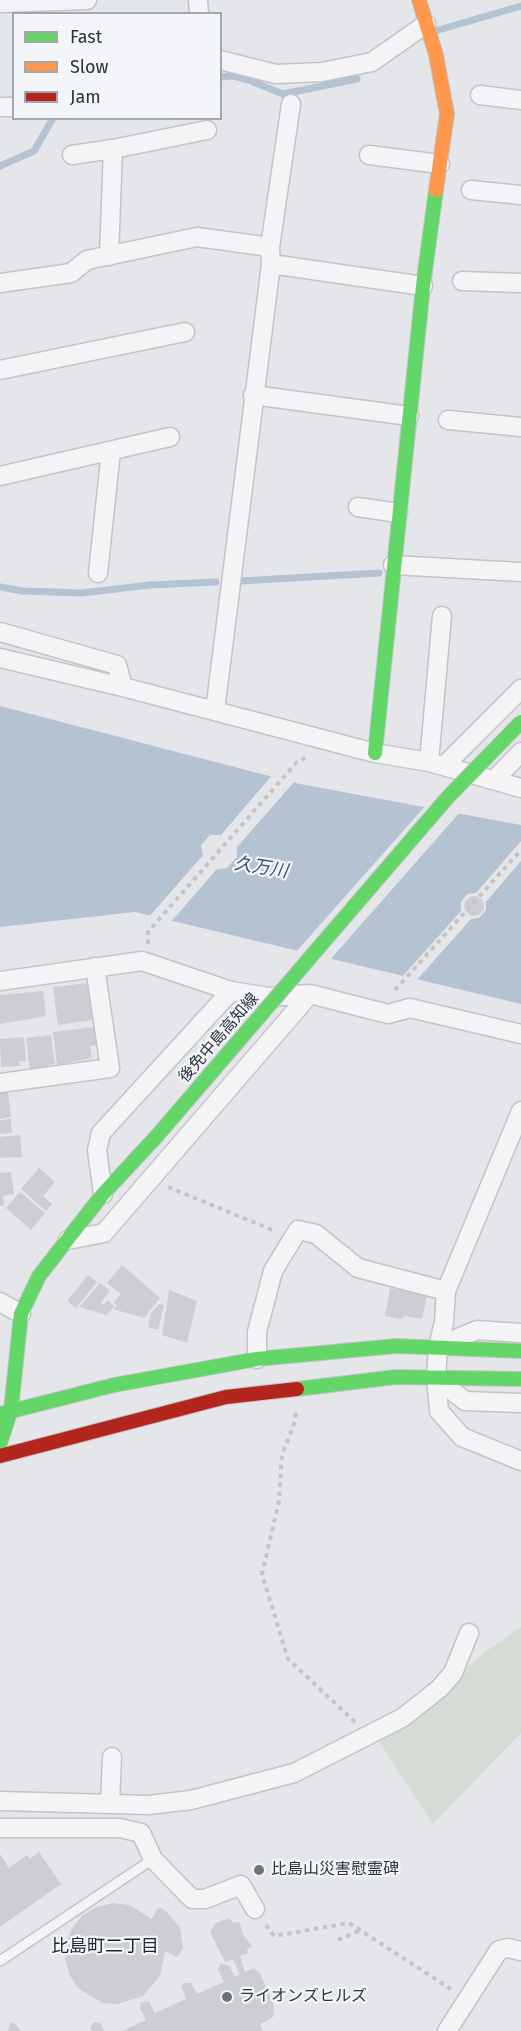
<!DOCTYPE html>
<meta charset="utf-8">
<style>
body{margin:0}
#map{position:relative;width:521px;height:2031px;overflow:hidden;background:#e4e6e9;font-family:"Fira Sans",sans-serif}
canvas{display:block}
.legend{position:absolute;left:12px;top:12px;width:210px;height:108px;box-sizing:border-box;background:#f3f5f8;border:2px solid #a3a7af;margin:0;padding:8px 10px;list-style:none;font-size:18px;color:#2c3342}
.legend li{display:flex;align-items:center;gap:12px;height:30px}
.legend b{width:30px;border:2px solid #a3a7af}
</style>
<div id="map">
<canvas width="521" height="2031"></canvas>
<ul class="legend">
<li><b style="height:8px;background:#63d668"></b>Fast</li>
<li><b style="height:8px;background:#ff974d"></b>Slow</li>
<li><b style="height:8px;background:#b3261e"></b>Jam</li>
</ul>
</div>
<script>
const ctx = document.querySelector('canvas').getContext('2d');
ctx.lineJoin = 'round';
function fillPath(path, color) {
  ctx.fillStyle = color;
  ctx.fill(path, 'evenodd');
}
function poly(rows) {
  const path = new Path2D();
  for (const r of rows) {
    if (r.length === 3) {
      path.moveTo(r[0] + r[2], r[1]);
      path.arc(r[0], r[1], r[2], 0, 2 * Math.PI);
      continue;
    }
    path.moveTo(r[0], r[1]);
    for (let i = 2; i < r.length; i += 2) path.lineTo(r[i], r[i + 1]);
  }
  return path;
}
function stroke(path, color, width, dash) {
  ctx.strokeStyle = color;
  ctx.lineWidth = width;
  ctx.lineCap = dash ? 'butt' : 'round';
  ctx.setLineDash(dash || []);
  ctx.stroke(path);
}
function label(font, color, halo, rows, align = 'center') {
  ctx.font = font + ' "Fira Sans","Noto Sans JP",sans-serif';
  ctx.lineWidth = 4.5;
  ctx.setLineDash([]);
  ctx.textBaseline = 'middle';
  ctx.strokeStyle = halo;
  ctx.fillStyle = color;
  for (const [text, x, y, turn = 0] of rows) {
    ctx.save();
    ctx.translate(x, y);
    ctx.rotate((+turn || 0) * Math.PI / 180);
    ctx.textAlign = isNaN(turn) ? turn : align;
    if (halo) ctx.strokeText(text, 0, 0);
    ctx.fillText(text, 0, 0);
    ctx.restore();
  }
}
const green = poly([
 [521,1627,521,1733,433,1824,378,1740,443,1690,485,1652]
]);
const water = poly([
 [0,706,300,784,521,825,521,1004,135,912,0,927]
]);
const pier = poly([
 [273,774,296,780,237,847,237,857,227,868,217,869,170,923,148,918,203,855,201,845,210,835,221,835],
 [426,805,461,811,329,961,295,953],
 [521,841,521,861,486,902,486,910,479,918,471,919,415,982,401,978,461,911,461,902,467,894,476,893]
]);
const stream = poly([
 [435,31,521,6],
 [220,77,233,76,251,81,283,94,357,79],
 [0,166,34,151,53,118],
 [240,581,379,573],
 [0,587,23,591,82,593,150,585,216,582]
]);
const building = poly([
 [474,906,10],
 [88,983,92,1020,58,1025,53,987],
 [43,991,46,1016,0,1024,0,995],
 [94,1027,97,1045,90,1046,92,1058,57,1065,53,1032],
 [51,1035,55,1064,48,1065,48,1069,30,1071,26,1038],
 [24,1037,26,1061,19,1061,20,1066,1,1067,0,1039],
 [8,1092,11,1117,0,1119,0,1093],
 [11,1119,12,1133,0,1134,0,1120],
 [20,1135,22,1157,0,1158,0,1137],
 [39,1168,55,1182,43,1196,52,1204,46,1211,21,1189],
 [11,1172,14,1194,3,1196,4,1205,0,1206,0,1173],
 [20,1192,45,1213,31,1230,6,1208],
 [122,1265,160,1298,144,1318,113,1309,117,1306,114,1302,121,1294,107,1283],
 [88,1275,97,1282,76,1308,67,1301],
 [100,1283,110,1291,101,1302,103,1305,108,1300,114,1306,107,1315,79,1307],
 [390,1288,427,1296,422,1319,404,1316,402,1319,385,1316],
 [169,1290,197,1301,187,1343,162,1335],
 [159,1304,164,1305,158,1330,148,1327,151,1313],
 [39,1852,61,1884,0,1927,0,1854,9,1868,27,1855,30,1859],
 [113,1903,129,1905,152,1919,157,1909,160,1908,166,1911,180,1928,183,1948,177,1957,165,1951,160,1976,143,1996,117,2004,103,2003,79,1989,70,1976,65,1960,66,1943,72,1928,83,1915,97,1907],
 [230,1918,232,1922,239,1922,244,1936,252,1946,247,1949,248,1953,240,1956,245,1972,254,1968,260,1973,274,2006,273,2017,260,2024,263,2031,122,2031,146,2020,140,2008,141,2002,149,2001,155,2013,186,1999,181,1986,185,1983,191,1983,197,1994,224,1982,218,1969,221,1963,229,1966,235,1977,240,1974,233,1959,225,1962,210,1932,216,1923],
 [10,2022,16,2024,21,2031,8,2031],
 [94,2022,100,2023,104,2031,92,2031,90,2027]
]);
const path = poly([
 [148,944,148,932,297,762,305,758],
 [395,990,521,850],
 [168,1187,275,1231],
 [296,1413,294,1424,282,1455,279,1501,262,1574,288,1659,355,1722],
 [266,1925,274,1936,349,1923,451,1989],
 [338,1940,361,1930]
]);
const lane = poly([
 [0,1961,153,1859]
]);
const street = poly([
 [198,0,199,14],
 [0,3,87,0],
 [220,60,276,74,322,72,372,62,426,24],
 [480,95,521,100],
 [0,107,14,107],
 [113,149,207,130],
 [72,155,113,149,109,256],
 [369,155,440,164],
 [471,190,521,195],
 [270,247,291,104],
 [462,281,521,283],
 [0,283,71,273,87,260,197,237,270,247,271,264],
 [0,370,185,332],
 [253,395,409,416],
 [448,420,521,427],
 [0,476,170,437],
 [358,507,398,513],
 [393,565,521,572],
 [98,573,111,451],
 [0,632,117,665,123,687],
 [0,658,123,687,375,753,429,762,521,788],
 [215,711,271,264,423,286],
 [429,762,442,616],
 [444,766,521,689],
 [495,779,521,752],
 [0,981,142,961,231,991,268,997,310,994,388,1014,410,1008,521,1034],
 [0,1083,110,1068,95,967],
 [521,1111,446,1291,444,1322,438,1347,436,1378,439,1411,462,1437,521,1461],
 [103,1194,97,1150,101,1133,231,991],
 [68,1240,104,1233,310,994],
 [0,1302,21,1314],
 [439,1346,477,1330,521,1333],
 [257,1359,257,1332,273,1271,298,1230,316,1234,358,1268,446,1291],
 [436,1378,465,1401,521,1403],
 [0,1801,149,1805,191,1800,294,1773,402,1718,439,1689,453,1673,469,1633],
 [110,1803,112,1757],
 [0,1828,120,1828,141,1833,153,1859,192,1899,205,1899,241,1885,255,1909],
 [447,2031,499,1950,508,1948,521,1951]
]);
const fast = poly([
 [375,753,423,286,436,190],
 [297,1389,396,1377,521,1379],
 [0,1414,114,1385,257,1359,396,1346,521,1351],
 [0,1443,11,1410,21,1314,39,1276,103,1194,156,1137]
]);
const slow = poly([
 [419,0,436,55,447,114,436,190]
]);
const jam = poly([
 [0,1456,226,1397,297,1389]
]);
const fastBridge = poly([
 [156,1137,448,797,521,722]
]);
const markers = [
 [259,1870,6,"#6c727c"],
 [227,1997,6,"#6c727c"]
];
const streetNames = [
 ["後免中島高知線",219,1038,-49]
];
const poiNames = [
 ["比島山災害慰霊碑",271,1870],
 ["ライオンズヒルズ",239,1997]
];
const waterNames = [
 ["久万川",261,868,9]
];
const neighbourhoodNames = [
 ["比島町二丁目",105,1947]
];
fillPath(green, '#d5dcd5');
fillPath(water, '#b4c2d2');
fillPath(pier, '#e4e6e9');
stroke(stream, '#b4c2d2', 7);
fillPath(building, '#ccced1');
stroke(lane, '#c2c4c7', 12);
stroke(street, '#c2c4c7', 21);
stroke(fast, '#c2c4c7', 16);
stroke(slow, '#c2c4c7', 16);
stroke(jam, '#c2c4c7', 16);
stroke(path, '#c4c4c9', 4, [4.5, 4.5]);
stroke(lane, '#f4f4f6', 9);
stroke(street, '#f4f4f6', 18);
stroke(fast, '#63d668', 14);
stroke(slow, '#ff974d', 14);
stroke(jam, '#b3261e', 14);
stroke(fastBridge, '#c2c4c7', 16, []);
stroke(fastBridge, '#63d668', 14);
for (const [x, y, r, color] of markers) {
  const dot = new Path2D();
  dot.arc(x, y, r, 0, 2 * Math.PI);
  ctx.fillStyle = color;
  ctx.fill(dot);
  stroke(dot, '#f3f5f8', 2);
}
label('16px', '#2c3342', '#f3f5f8', streetNames);
label('16px', '#2c3342', '#f3f5f8', poiNames, 'left');
label('italic 18px', '#375074', '#f3f5f8', waterNames);
label('18px', '#1e2433', '#f3f5f8', neighbourhoodNames);
</script>
